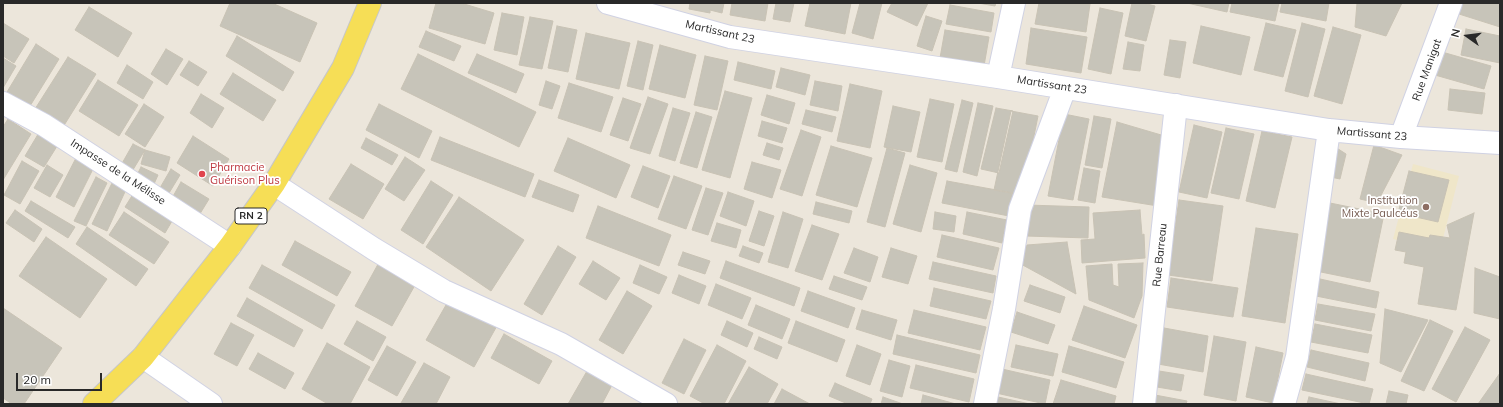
<!DOCTYPE html>
<meta charset="utf-8">
<style>
body{margin:0}
#map{position:relative;width:1503px;height:407px;overflow:hidden;background:#ece6db;font-family:Mulish,sans-serif}
canvas{display:block}
.frame{position:absolute;inset:0;border:4px solid #292929;pointer-events:none}
.north{position:absolute;left:1447px;top:16px;width:40px;height:40px;-webkit-text-stroke:3px #fff;paint-order:stroke;rotate:284deg;font-size:11px;font-weight:700;line-height:16px;text-align:center;color:#292929}
.north::after{content:'';display:block;margin:auto;width:14px;height:18px;background:#292929;clip-path:polygon(50% 0,100% 100%,50% 72%,0 100%)}
.scale{position:absolute;left:16px;top:373px;width:86px;height:18px;box-sizing:border-box;border:2px solid #292929;border-top:0;padding-left:5px;font-size:12px;line-height:14px;white-space:nowrap;color:#292929;-webkit-text-stroke:3px #fff;paint-order:stroke}
</style>
<div id="map">
<canvas width="1503" height="407"></canvas>
<div class="frame"></div>
<div class="north">N</div>
<div class="scale">20 m</div>
</div>
<script>
const ctx = document.querySelector('canvas').getContext('2d');
ctx.lineJoin = 'round';
function fillPath(path, color) {
  ctx.fillStyle = color;
  ctx.fill(path, 'evenodd');
}
function poly(rows) {
  const path = new Path2D();
  for (const r of rows) {
    path.moveTo(r[0], r[1]);
    for (let i = 2; i < r.length; i += 2) path.lineTo(r[i], r[i + 1]);
  }
  return path;
}
function stroke(path, color, width, dash) {
  ctx.strokeStyle = color;
  ctx.lineWidth = width;
  ctx.lineCap = dash ? 'butt' : 'round';
  ctx.setLineDash(dash || []);
  ctx.stroke(path);
}
function label(font, color, halo, rows, align = 'center') {
  ctx.font = font + ' Mulish,sans-serif';
  ctx.lineWidth = 3.5;
  ctx.setLineDash([]);
  ctx.textBaseline = 'middle';
  ctx.strokeStyle = halo;
  ctx.fillStyle = color;
  for (const [text, x, y, turn = 0] of rows) {
    ctx.save();
    ctx.translate(x, y);
    ctx.rotate((+turn || 0) * Math.PI / 180);
    ctx.textAlign = isNaN(turn) ? turn : align;
    if (halo) ctx.strokeText(text, 0, 0);
    ctx.fillText(text, 0, 0);
    ctx.restore();
  }
}
const education = poly([
 [1413,164,1459,176,1440,250,1393,239]
]);
const building = poly([
 [230,3,272,3,317,23,300,62,220,26,230,3],
 [436,3,461,3,494,13,485,44,429,28,436,3],
 [690,3,724,3,722,13,710,10,710,13,689,9,690,3],
 [732,3,768,3,765,21,730,15,732,3],
 [776,3,794,3,790,22,773,19,776,3],
 [810,3,851,3,845,34,805,26,810,3],
 [860,3,882,3,873,39,852,33,860,3],
 [892,3,928,3,917,26,887,12,892,3],
 [978,3,996,3,995,6,978,3],
 [1039,3,1090,4,1086,32,1035,24,1039,3],
 [1132,3,1143,3,1155,6,1146,41,1125,36,1132,3],
 [1187,3,1229,3,1227,12,1187,3],
 [1232,3,1279,3,1275,21,1230,12,1232,3],
 [1282,3,1329,3,1326,21,1280,12,1282,3],
 [1357,3,1402,3,1386,36,1355,27,1357,3],
 [1462,3,1500,3,1500,27,1459,14,1462,3],
 [950,5,994,13,991,32,946,24,950,5],
 [89,7,132,33,118,57,75,30,89,7],
 [1100,8,1123,13,1111,74,1088,69,1100,8],
 [502,13,524,17,517,55,494,50,502,13],
 [926,16,942,21,932,51,917,46,926,16],
 [530,17,553,21,542,69,519,65,530,17],
 [3,23,29,39,14,63,3,56,3,23],
 [1266,23,1296,30,1283,77,1254,70,1266,23],
 [1302,23,1325,29,1308,97,1285,91,1302,23],
 [557,26,577,30,568,72,548,68,557,26],
 [1201,26,1250,37,1241,75,1193,63,1201,26],
 [1333,27,1361,35,1342,104,1314,96,1333,27],
 [1031,28,1087,37,1081,73,1026,64,1031,28],
 [1466,29,1500,36,1500,63,1461,55,1466,29],
 [945,30,989,37,984,66,940,58,945,30],
 [426,31,461,46,454,61,419,47,426,31],
 [586,33,630,43,619,89,576,79,586,33],
 [237,36,294,72,283,91,226,56,237,36],
 [1170,40,1186,42,1180,78,1164,75,1170,40],
 [638,41,653,45,643,90,627,86,638,41],
 [1128,42,1144,45,1140,71,1123,69,1128,42],
 [36,44,59,59,30,106,7,92,36,44],
 [660,45,696,55,685,98,649,89,660,45],
 [166,49,183,59,167,85,151,74,166,49],
 [1442,52,1491,66,1484,89,1435,75,1442,52],
 [418,54,536,112,519,147,401,89,418,54],
 [477,54,524,74,516,93,468,73,477,54],
 [705,56,728,61,717,110,694,105,705,56],
 [68,57,96,74,63,127,35,109,68,57],
 [3,58,16,66,3,88,3,58],
 [189,61,207,72,198,86,180,75,189,61],
 [738,62,775,71,771,89,734,80,738,62],
 [127,65,153,82,143,99,117,83,127,65],
 [781,68,810,75,805,95,776,87,781,68],
 [233,73,276,100,263,121,220,94,233,73],
 [98,80,138,105,119,136,79,111,98,80],
 [546,81,560,86,552,109,539,105,546,81],
 [815,81,842,86,838,111,810,105,815,81],
 [569,83,613,97,601,132,558,118,569,83],
 [850,84,882,91,870,148,837,141,850,84],
 [1450,89,1485,93,1482,114,1448,110,1450,89],
 [725,91,752,98,730,178,702,170,725,91],
 [201,94,224,108,212,128,190,113,201,94],
 [767,95,795,103,789,124,761,115,767,95],
 [648,97,668,104,650,154,630,148,648,97],
 [623,98,641,104,628,141,610,135,623,98],
 [930,99,954,104,942,162,917,157,930,99],
 [962,100,973,103,957,172,945,169,962,100],
 [978,103,993,106,977,176,963,172,978,103],
 [144,104,164,117,145,147,125,134,144,104],
 [379,104,432,131,419,158,366,130,379,104],
 [893,106,920,112,911,152,884,147,893,106],
 [673,108,690,113,675,161,659,156,673,108],
 [996,108,1013,111,999,173,981,169,996,108],
 [806,110,836,117,832,132,802,124,806,110],
 [1011,111,1038,116,1022,195,994,190,1011,111],
 [696,112,712,117,697,168,680,163,696,112],
 [1064,114,1089,119,1073,200,1048,196,1064,114],
 [1094,116,1111,119,1102,168,1085,165,1094,116],
 [8,119,31,134,3,180,3,127,8,119],
 [762,121,787,128,782,143,758,136,762,121],
 [1117,122,1168,137,1158,206,1102,197,1117,122],
 [1194,125,1222,132,1207,198,1179,192,1194,125],
 [1226,128,1254,134,1239,199,1211,193,1226,128],
 [801,130,821,137,802,196,780,189,801,130],
 [40,131,59,143,44,167,25,156,40,131],
 [1262,131,1292,137,1275,208,1246,201,1262,131],
 [193,136,229,159,213,186,177,163,193,136],
 [440,137,534,174,525,197,431,160,440,137],
 [366,138,398,155,392,165,361,148,366,138],
 [568,138,630,165,616,198,554,171,568,138],
 [767,143,783,148,779,160,763,155,767,143],
 [1329,143,1346,154,1340,179,1326,176,1329,143],
 [133,144,145,150,131,173,120,167,133,144],
 [1374,145,1402,155,1377,203,1360,199,1374,145],
 [831,146,872,158,857,207,816,195,831,146],
 [887,148,905,153,885,227,867,222,887,148],
 [145,150,170,157,166,171,141,164,145,150],
 [77,156,95,165,74,207,56,197,77,156],
 [405,157,425,170,404,201,385,189,405,157],
 [22,161,39,171,20,204,4,195,22,161],
 [752,162,781,170,772,198,744,189,752,162],
 [351,164,384,184,363,219,329,199,351,164],
 [47,165,63,175,50,197,34,188,47,165],
 [910,165,937,173,921,232,893,224,910,165],
 [643,166,670,176,658,208,631,197,643,166],
 [141,167,158,175,154,184,137,175,141,167],
 [1084,168,1100,171,1095,203,1078,200,1084,168],
 [171,169,180,175,166,198,157,193,171,169],
 [1409,171,1449,180,1438,222,1398,213,1409,171],
 [674,176,702,186,686,229,658,219,674,176],
 [96,177,107,183,86,226,74,221,96,177],
 [115,177,129,183,107,231,92,224,115,177],
 [539,180,579,195,573,212,532,197,539,180],
 [431,181,453,195,423,244,401,230,431,181],
 [947,181,1013,193,1009,216,942,203,947,181],
 [181,182,209,199,198,217,171,200,181,182],
 [706,188,723,193,708,235,692,230,706,188],
 [135,191,175,216,165,233,125,207,135,191],
 [728,192,754,201,746,226,720,216,728,192],
 [459,197,524,240,491,291,426,247,459,197],
 [1179,200,1223,206,1212,281,1168,275,1179,200],
 [31,201,75,227,68,238,25,211,31,201],
 [816,202,852,211,849,223,813,214,816,202],
 [1330,203,1384,214,1370,282,1316,271,1330,203],
 [1027,205,1089,207,1088,238,1026,236,1027,205],
 [598,206,671,235,659,266,586,238,598,206],
 [15,210,42,229,34,242,6,223,15,210],
 [1140,210,1142,235,1144,234,1145,258,1082,263,1081,240,1095,239,1093,213,1140,210],
 [759,211,774,216,764,246,749,241,759,211],
 [124,212,169,242,154,264,109,235,124,212],
 [783,212,803,219,788,268,768,262,783,212],
 [935,212,956,216,954,232,933,229,935,212],
 [967,212,1007,220,1002,243,963,234,967,212],
 [1474,213,1456,310,1418,304,1424,267,1404,263,1406,252,1395,250,1399,232,1429,238,1430,235,1450,238,1447,225,1474,213],
 [717,223,741,230,736,248,711,241,717,223],
 [812,225,839,234,822,280,795,271,812,225],
 [87,227,148,269,136,286,76,244,87,227],
 [1256,228,1298,234,1285,323,1242,316,1256,228],
 [942,235,999,248,993,270,937,257,942,235],
 [46,237,107,279,80,318,19,276,46,237],
 [295,241,351,272,337,296,282,265,295,241],
 [1067,242,1076,294,1019,263,1027,245,1067,242],
 [558,246,576,257,542,315,524,304,558,246],
 [743,246,763,253,759,263,739,256,743,246],
 [854,248,878,257,870,282,844,273,854,248],
 [891,248,917,256,908,284,882,277,891,248],
 [683,252,710,261,705,274,678,265,683,252],
 [382,257,419,278,392,326,355,306,382,257],
 [593,261,620,278,606,300,579,284,593,261],
 [726,261,800,288,794,306,720,278,726,261],
 [933,262,996,276,993,293,929,279,933,262],
 [1143,263,1142,296,1134,318,1089,300,1086,266,1112,264,1113,285,1119,287,1118,264,1143,263],
 [262,265,335,305,322,329,249,288,262,265],
 [640,265,667,277,659,294,633,283,640,265],
 [1475,268,1500,277,1500,319,1474,313,1475,268],
 [679,275,706,286,699,304,672,293,679,275],
 [834,276,867,287,862,300,829,289,834,276],
 [1171,278,1238,288,1233,317,1167,307,1171,278],
 [1320,279,1379,292,1376,308,1316,296,1320,279],
 [716,284,751,298,742,319,708,305,716,284],
 [1030,285,1065,297,1060,313,1024,301,1030,285],
 [934,288,991,301,986,319,930,306,934,288],
 [627,291,652,306,623,354,599,340,627,291],
 [808,291,855,308,848,328,801,311,808,291],
 [247,298,303,330,294,347,237,316,247,298],
 [450,298,498,324,474,367,426,340,450,298],
 [1318,304,1375,314,1371,331,1315,320,1318,304],
 [756,305,790,319,782,339,748,325,756,305],
 [1084,306,1137,325,1125,358,1072,340,1084,306],
 [3,308,62,348,24,404,12,404,3,398,3,308],
 [1385,309,1428,320,1401,372,1380,363,1385,309],
 [862,310,897,320,891,340,856,329,862,310],
 [914,310,986,327,980,350,908,333,914,310],
 [1017,312,1055,325,1048,344,1011,332,1017,312],
 [1430,320,1453,331,1424,391,1401,381,1430,320],
 [357,321,386,337,373,361,344,344,357,321],
 [727,321,753,333,747,347,721,335,727,321],
 [796,321,845,340,837,362,788,343,796,321],
 [231,323,254,335,237,366,214,354,231,323],
 [1315,324,1372,335,1368,353,1311,342,1315,324],
 [1465,327,1490,340,1456,402,1432,389,1465,327],
 [1164,328,1208,336,1203,372,1158,364,1164,328],
 [504,334,552,361,539,384,491,358,504,334],
 [897,335,980,355,976,373,893,354,897,335],
 [1214,336,1246,342,1236,401,1204,395,1214,336],
 [759,337,782,347,777,359,754,349,759,337],
 [684,339,706,350,684,394,662,383,684,339],
 [327,343,370,367,350,404,328,404,302,389,327,343],
 [717,345,746,361,724,404,705,404,690,396,717,345],
 [857,345,881,354,870,385,846,376,857,345],
 [1016,345,1058,354,1053,376,1011,367,1016,345],
 [387,346,416,362,397,396,368,380,387,346],
 [1069,346,1124,362,1116,388,1062,372,1069,346],
 [1256,347,1283,353,1273,403,1246,397,1256,347],
 [1311,350,1369,363,1365,381,1307,367,1311,350],
 [258,353,294,373,285,389,249,369,258,353],
 [889,360,910,366,902,397,880,391,889,360],
 [424,363,450,377,436,404,404,404,401,403,424,363],
 [916,365,974,379,969,402,910,388,916,365],
 [749,367,778,384,767,404,728,404,749,367],
 [1002,369,1050,380,1045,404,996,393,1002,369],
 [587,371,612,385,602,404,568,404,587,371],
 [1159,371,1184,375,1181,391,1157,387,1159,371],
 [1500,373,1500,404,1478,404,1500,373],
 [1306,374,1373,389,1369,404,1302,390,1306,374],
 [1061,380,1116,396,1114,404,1053,404,1061,380],
 [835,383,872,399,870,404,848,404,829,396,835,383],
 [782,389,810,404,774,404,782,389],
 [1389,391,1408,395,1406,404,1386,404,1389,391],
 [923,395,956,404,921,404,923,395],
 [1155,395,1187,401,1186,404,1153,404,1155,395],
 [883,397,903,404,881,404,883,397],
 [998,397,1030,404,996,404,998,397],
 [1309,397,1341,404,1307,404,1309,397]
]);
const minor = poly([
 [608,3,730,37,998,77,1329,130,1401,137,1500,143],
 [998,77,1014,3],
 [3,103,44,125,230,246],
 [1401,137,1451,3],
 [274,184,374,249,444,291,561,344,666,404],
 [143,357,211,404],
 [985,404,1004,309,1020,209,1065,88],
 [1144,404,1176,105],
 [1284,404,1297,357,1329,130]
]);
const major = poly([
 [94,404,143,357,230,246,274,184,343,68,370,3]
]);
const markers = [
 [202,174,4,"#e0444e"],
 [1426,207,4,"#8d6e63"]
];
const shields = [
 [251,216,32]
];
const shieldNames = [
 ["RN 2",251,216]
];
const streetNames = [
 ["Martissant 23",720,32,13],
 ["Rue Manigat",1427,70,-70],
 ["Martissant 23",1052,85,9],
 ["Martissant 23",1372,134,5],
 ["Impasse de la Mélisse",118,172,33],
 ["Rue Barreau",1160,255,-84]
];
const healthNames = [
 ["Pharmacie",210,168],
 ["Guérison Plus",210,181]
];
const educationNames = [
 ["Institution",1418,201],
 ["Mixte Paulcéus",1418,214]
];
fillPath(education, '#efe6c9');
fillPath(building, '#c7c4b9');
stroke(building, '#c8c2b4', 1);
stroke(minor, '#d0d2e3', 24);
stroke(major, '#c7c7c7', 24);
stroke(minor, '#fff', 22);
stroke(major, '#f6de56', 22);
for (const [x, y, r, color] of markers) {
  const dot = new Path2D();
  dot.arc(x, y, r, 0, 2 * Math.PI);
  ctx.fillStyle = color;
  ctx.fill(dot);
  stroke(dot, '#fff', 1.5);
}
for (const [x, y, w] of shields) {
  const box = new Path2D();
  box.roundRect(x - w / 2, y - 8, w, 16, 3);
  ctx.fillStyle = '#fff';
  ctx.fill(box);
  stroke(box, '#292929', 1);
}
label('bold 10px', '#292929', null, shieldNames);
label('11px', '#292929', '#fff', streetNames);
label('11px', '#be3a42', '#fff', healthNames, 'left');
label('11px', '#785e54', '#fff', educationNames, 'right');
</script>
